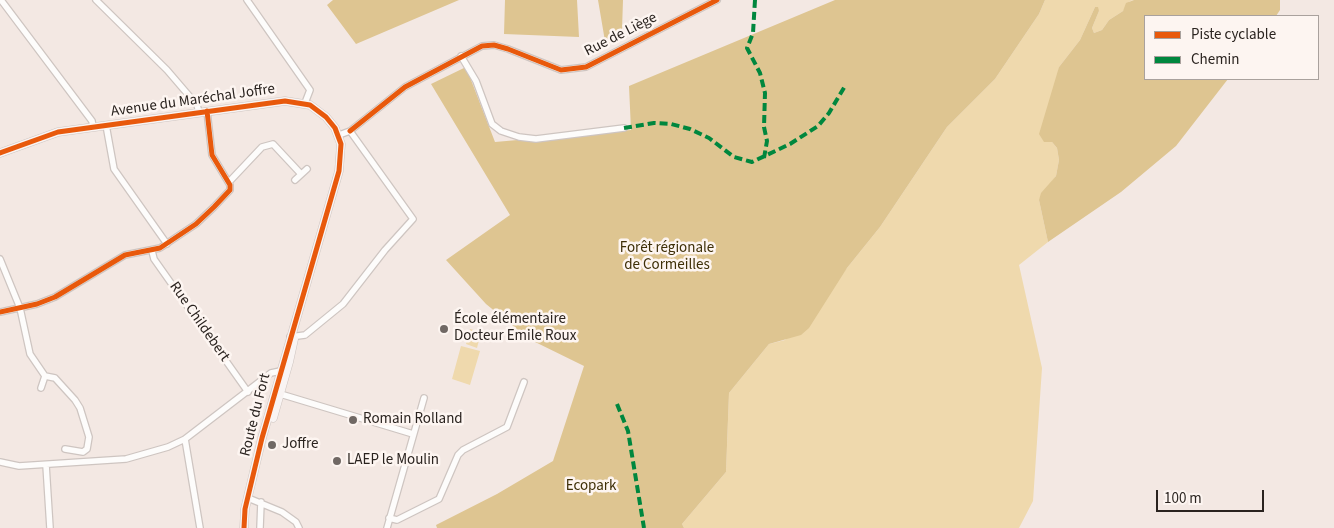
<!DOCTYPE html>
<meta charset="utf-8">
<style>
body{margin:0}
#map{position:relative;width:1334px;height:528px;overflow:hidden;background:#f3e8e3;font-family:"Source Sans 3",sans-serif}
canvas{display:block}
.legend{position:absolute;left:1144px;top:15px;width:175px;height:65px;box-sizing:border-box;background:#fdf5f1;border:1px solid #a9a19d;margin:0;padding:6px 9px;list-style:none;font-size:15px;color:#2a231f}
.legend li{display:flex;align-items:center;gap:10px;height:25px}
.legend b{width:25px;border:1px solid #a9a19d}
.scale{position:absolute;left:1156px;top:490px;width:108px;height:22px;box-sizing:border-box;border:2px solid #2a231f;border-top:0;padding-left:6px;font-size:15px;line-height:18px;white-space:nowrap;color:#2a231f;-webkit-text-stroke:4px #fdf5f1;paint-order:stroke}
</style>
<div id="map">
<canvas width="1334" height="528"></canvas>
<ul class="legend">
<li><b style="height:6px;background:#e8590c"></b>Piste cyclable</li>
<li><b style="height:6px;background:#00873e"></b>Chemin</li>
</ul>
<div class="scale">100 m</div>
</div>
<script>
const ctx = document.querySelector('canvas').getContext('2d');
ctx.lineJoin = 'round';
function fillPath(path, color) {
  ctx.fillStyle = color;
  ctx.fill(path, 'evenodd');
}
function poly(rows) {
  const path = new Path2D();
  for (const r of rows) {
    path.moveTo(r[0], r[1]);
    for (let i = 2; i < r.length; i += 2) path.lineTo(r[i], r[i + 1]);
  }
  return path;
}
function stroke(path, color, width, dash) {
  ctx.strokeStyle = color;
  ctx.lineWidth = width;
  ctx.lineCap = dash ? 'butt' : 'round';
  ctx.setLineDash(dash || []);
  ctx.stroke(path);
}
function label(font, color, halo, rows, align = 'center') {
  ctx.font = font + ' "Source Sans 3",sans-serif';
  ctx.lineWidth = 5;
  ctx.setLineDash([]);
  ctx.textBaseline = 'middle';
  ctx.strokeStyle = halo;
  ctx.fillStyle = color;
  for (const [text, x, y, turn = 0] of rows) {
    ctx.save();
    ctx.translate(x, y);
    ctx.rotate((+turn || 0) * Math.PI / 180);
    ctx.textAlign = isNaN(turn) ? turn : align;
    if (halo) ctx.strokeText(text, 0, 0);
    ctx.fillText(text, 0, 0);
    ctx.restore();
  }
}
const green = poly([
 [1045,0,1134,0,1130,1,1123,11,1109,20,1102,30,1094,33,1092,28,1099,11,1095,7,1080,40,1059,67,1052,142,1057,148,1059,160,1056,176,1039,200,1048,242,1019,265,1042,368,1033,501,1019,528,684,528,682,524,726,472,729,393,769,344,785,340,847,268,880,227,947,127,995,79,1039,14],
 [470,329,481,332,477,348,466,344],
 [461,346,480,351,470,385,452,379]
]);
const forest = poly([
 [333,0,459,0,356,44,327,5],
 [505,0,577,0,579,37,504,34],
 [598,0,623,0,622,30,606,47],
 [835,0,1045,0,1039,14,995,79,947,127,880,227,847,268,809,328,801,335,769,344,729,393,726,472,682,524,684,528,437,528,436,525,497,494,553,461,584,366,529,339,486,304,446,260,510,215,431,84,466,67,495,142,631,130,629,86],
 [1134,0,1280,0,1280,10,1276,16,1145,16,1145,79,1228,79,1176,146,1121,192,1048,242,1039,200,1041,193,1056,176,1059,160,1057,148,1052,142,1044,142,1039,134,1059,67,1080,40,1095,7,1098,7,1099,11,1092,28,1094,33,1102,30,1109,20,1123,11,1126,3]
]);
const street = poly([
 [1,0,92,121,93,127],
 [96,0,167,70,197,105,199,112],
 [247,0,310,90,305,103],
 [461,56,476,81,492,124,501,131,519,137,536,139,624,128],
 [106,125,114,169,167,244],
 [350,131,405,87,482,46,494,45,508,49,561,70,586,67,717,0],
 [295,180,307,169],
 [229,182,262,147,273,144,301,174],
 [152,251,154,259,248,392],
 [0,259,20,308,30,354,45,376,55,378,75,400,80,408,89,437,87,449,83,452,65,449],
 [0,312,37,304,55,297,125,255,160,248,196,224,214,207,230,190,230,185,212,155,207,111],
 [290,337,305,335,343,304,385,250,413,219,350,131,339,135],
 [41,388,45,376],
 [277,393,413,434],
 [185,439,200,528],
 [0,462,19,466,126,459,168,447,185,439,271,373,285,370],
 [46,465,50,528],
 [248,498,282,512,296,522,299,528],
 [389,518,397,520,439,499,458,455,463,450,507,427,524,382],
 [260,528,261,502],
 [387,528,424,398]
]);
const secondary = poly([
 [0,153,58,132,285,101,310,105,326,117,335,128,341,144,339,171,262,438,245,509,244,528],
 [273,418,289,362,294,339]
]);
const quiet = poly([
 [755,0,753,33,747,48,760,73,765,93,764,127,767,141,764,158],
 [624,128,654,123,671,124,690,129,709,138,734,157,752,162,790,144,818,126,829,113,845,86],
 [617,404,628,431,644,528]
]);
const cycleway = poly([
 [350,131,405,87,482,46,494,45,508,49,561,70,586,67,717,0],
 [0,153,58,132,285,101,310,105,326,117,335,128,341,144,339,171,262,438,245,509,244,528],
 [0,312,37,304,55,297,125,255,160,248,196,224,214,207,230,190,230,185,212,155,207,111]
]);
const markers = [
 [444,329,5,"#706864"],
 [353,420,5,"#706864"],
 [272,445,5,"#706864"],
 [337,461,5,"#706864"]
];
const streetNames = [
 ["Rue de Liège",621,35,-27],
 ["Avenue du Maréchal Joffre",193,101,-8],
 ["Rue Childebert",199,322,55],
 ["Route du Fort",256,415,-76]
];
const parkNames = [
 ["Forêt régionale",667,249],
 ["de Cormeilles",667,266],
 ["Ecopark",591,487]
];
const poiNames = [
 ["École élémentaire",454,320],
 ["Docteur Emile Roux",454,337],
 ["Romain Rolland",363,420],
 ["Joffre",282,445],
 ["LAEP le Moulin",347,461]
];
fillPath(green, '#efd9ad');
fillPath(forest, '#dec591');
stroke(street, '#cec5c1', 8);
stroke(secondary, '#cec5c1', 9);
stroke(street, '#fdfcfb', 5.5);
stroke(secondary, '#f9f4f3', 8);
stroke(quiet, '#00873e', 4, [8, 4]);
stroke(cycleway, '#e8590c', 5);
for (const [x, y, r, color] of markers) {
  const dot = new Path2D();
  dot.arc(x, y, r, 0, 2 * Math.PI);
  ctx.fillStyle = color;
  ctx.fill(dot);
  stroke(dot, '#fdf5f1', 2);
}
label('15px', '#2a231f', '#fdf5f1', streetNames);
label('15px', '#3e2f07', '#fdf5f1', parkNames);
label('15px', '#2a231f', '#fdf5f1', poiNames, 'left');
</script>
